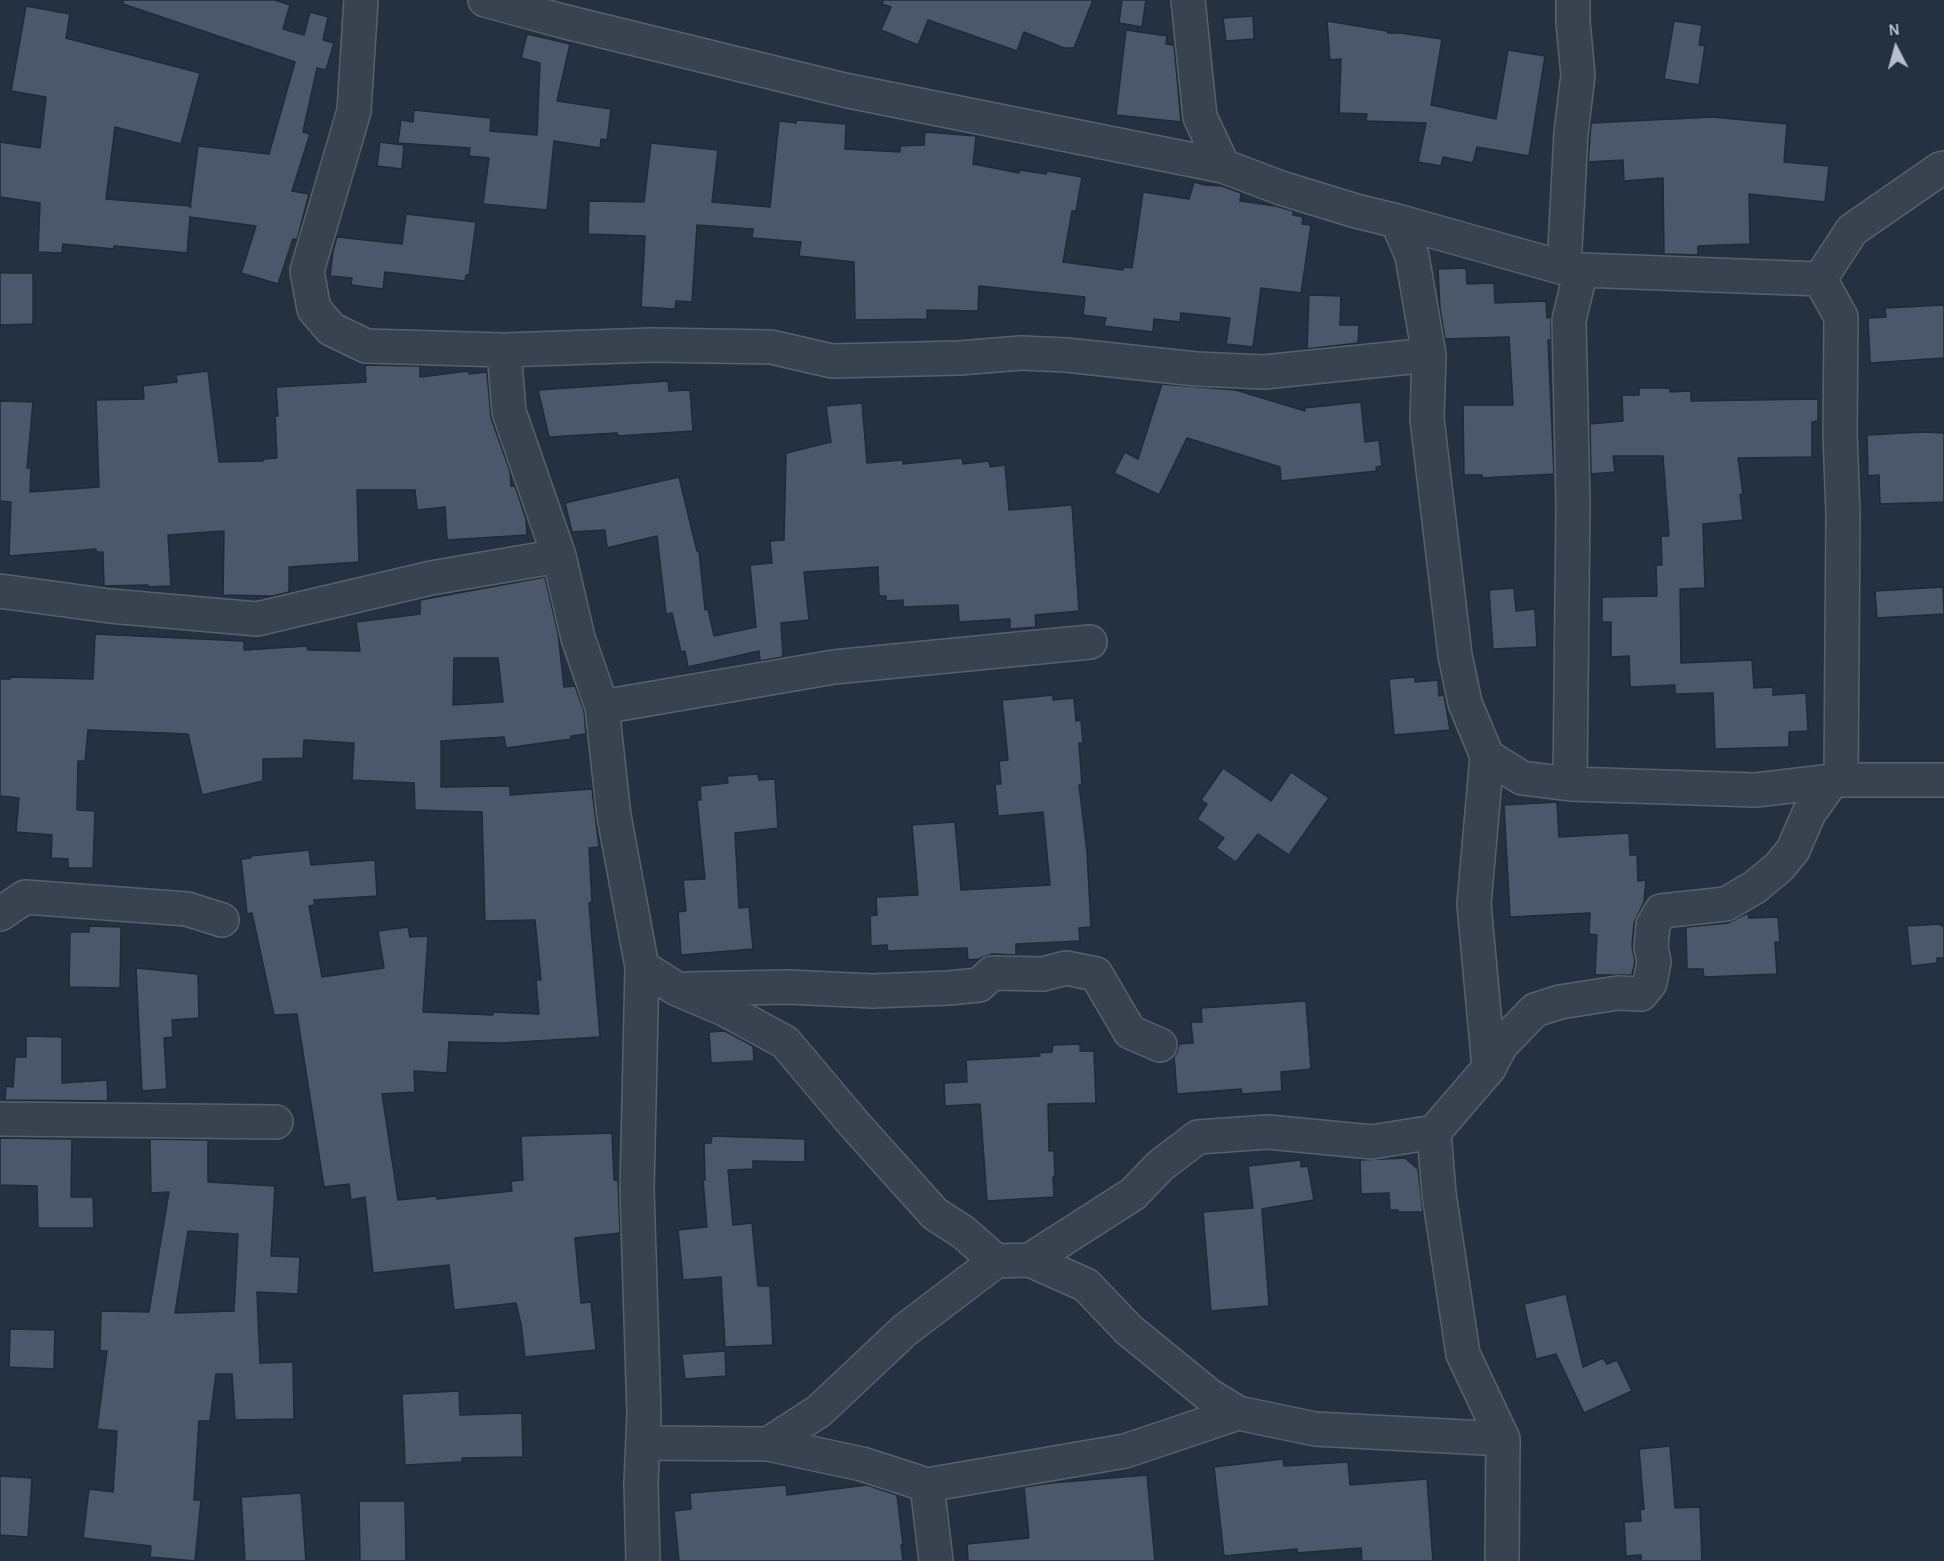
<!DOCTYPE html>
<style>
body{margin:0}
#map{position:relative;width:1944px;height:1561px;overflow:hidden;background:#253141;font-family:"Alegreya Sans",sans-serif}
canvas{display:block}
.north{position:absolute;left:1866px;top:18px;width:60px;height:60px;-webkit-text-stroke:4px #1e2836;paint-order:stroke;rotate:354deg;font-size:16px;font-weight:700;line-height:24px;text-align:center;color:#b5becb}
.north::after{content:'';display:block;margin:auto;width:21px;height:27px;background:#b5becb;clip-path:polygon(50% 0,100% 100%,50% 72%,0 100%)}
</style>
<div id="map">
<canvas width="1944" height="1561"></canvas>
<div class="north">N</div>
</div>
<script>
const ctx = document.querySelector('canvas').getContext('2d');
ctx.lineJoin = 'round';
function fillPath(path, color) {
  ctx.fillStyle = color;
  ctx.fill(path, 'evenodd');
}
function poly(rows) {
  const path = new Path2D();
  for (const r of rows) {
    path.moveTo(r[0], r[1]);
    for (let i = 2; i < r.length; i += 2) path.lineTo(r[i], r[i + 1]);
  }
  return path;
}
function stroke(path, color, width, dash) {
  ctx.strokeStyle = color;
  ctx.lineWidth = width;
  ctx.lineCap = dash ? 'butt' : 'round';
  ctx.setLineDash(dash || []);
  ctx.stroke(path);
}
const building = poly([
 [123,0,275,0,290,5,283,29,304,35,310,12,328,17,323,40,334,43,326,70,317,68,303,132,310,134,292,191,309,194,297,240,293,239,278,284,241,273,256,226,190,217,187,253,114,246,114,249,63,244,62,253,38,252,40,203,0,197,0,142,40,148,46,97,11,91,26,6,70,14,66,38,200,73,181,144,115,127,106,199,191,206,190,208,198,146,269,154,295,62,123,4,123,0],
 [883,0,1093,0,1074,48,1064,48,1024,32,1017,51,928,20,918,45,881,30,891,7,882,4,883,0],
 [1122,0,1146,0,1142,27,1119,23,1122,0],
 [1253,16,1254,39,1226,41,1223,18,1253,16],
 [1327,21,1387,31,1388,33,1400,33,1442,39,1431,105,1496,119,1508,50,1545,56,1529,156,1477,147,1473,163,1443,157,1441,166,1418,162,1426,123,1366,121,1367,114,1339,113,1341,59,1330,60,1327,21],
 [1674,21,1702,25,1699,45,1705,46,1699,85,1664,79,1674,21],
 [1126,30,1167,36,1166,44,1174,45,1181,122,1116,115,1126,30],
 [527,34,570,44,557,101,611,109,607,140,601,139,600,148,554,141,547,210,483,204,489,158,469,156,470,148,398,143,401,120,413,122,414,110,491,118,490,131,537,135,540,63,521,58,527,34],
 [1712,117,1787,124,1784,162,1829,166,1825,202,1749,194,1750,244,1698,246,1698,255,1664,254,1663,178,1624,181,1623,160,1588,162,1591,123,1712,117],
 [797,120,846,124,845,149,900,152,900,146,924,145,925,132,976,136,973,164,1019,173,1020,170,1046,174,1047,171,1082,177,1076,211,1072,211,1063,262,1123,270,1124,267,1132,268,1143,192,1189,199,1194,182,1205,185,1222,186,1241,193,1240,201,1276,206,1293,211,1293,215,1303,217,1302,224,1311,225,1301,293,1261,288,1253,347,1226,344,1230,318,1181,313,1180,322,1154,319,1153,332,1104,326,1106,318,1083,315,1085,297,979,286,978,311,927,310,927,319,855,320,854,262,799,256,801,242,752,238,753,229,697,225,692,302,676,301,675,309,641,307,645,236,588,234,589,201,644,202,651,143,718,150,712,202,770,207,779,121,796,123,797,120],
 [380,142,404,145,402,169,377,166,380,142],
 [406,214,476,222,469,275,466,275,465,281,385,272,383,289,351,285,352,278,330,276,333,251,337,237,402,244,406,214],
 [1466,268,1467,284,1494,283,1495,303,1546,301,1547,318,1551,317,1551,340,1548,340,1554,474,1482,478,1482,475,1464,475,1463,405,1513,405,1509,337,1445,339,1440,309,1438,269,1466,268],
 [0,273,33,273,33,324,0,325,0,273],
 [1309,295,1341,296,1340,325,1359,325,1358,343,1307,349,1309,295],
 [1944,305,1944,358,1870,363,1868,318,1886,317,1885,308,1944,305],
 [365,365,420,366,420,377,468,371,469,374,487,372,491,418,510,471,511,486,515,486,526,519,527,535,447,540,445,507,417,510,415,490,357,490,359,562,289,567,289,592,273,596,223,595,224,531,168,535,171,586,149,587,148,585,104,586,103,552,96,552,96,549,9,556,11,502,0,501,0,401,33,402,27,468,31,468,30,492,99,487,96,400,144,399,143,386,177,382,176,375,208,371,219,462,263,461,263,459,277,458,275,416,278,416,276,387,366,382,365,365],
 [668,381,669,391,690,390,693,431,618,436,617,433,549,437,538,390,668,381],
 [1162,384,1236,390,1305,411,1304,408,1361,402,1365,442,1379,440,1382,466,1376,467,1377,471,1281,481,1280,467,1187,438,1159,495,1114,473,1125,452,1138,459,1162,384],
 [1639,388,1670,388,1670,392,1691,391,1691,401,1818,399,1818,421,1812,422,1812,457,1738,458,1743,494,1740,495,1743,520,1703,524,1705,588,1680,589,1681,663,1752,660,1754,688,1773,687,1773,695,1806,693,1808,731,1789,732,1789,747,1715,749,1713,693,1675,694,1675,685,1630,687,1629,656,1611,657,1611,622,1602,622,1602,597,1657,596,1656,565,1662,565,1661,536,1669,536,1663,456,1613,456,1615,472,1591,474,1590,424,1623,421,1622,395,1639,395,1639,388],
 [862,403,867,463,903,460,903,464,962,458,963,464,989,461,990,467,1005,465,1009,510,1072,505,1079,611,1035,615,1036,627,1010,629,1010,619,959,622,958,605,903,607,903,600,886,601,886,596,879,596,878,567,804,572,809,620,781,623,783,657,760,661,759,651,688,667,685,651,681,652,672,613,666,614,657,536,607,548,605,530,572,532,565,503,679,477,697,551,699,551,705,610,708,609,714,636,756,627,750,565,772,563,770,541,784,540,786,453,831,442,826,406,862,403],
 [1924,432,1944,433,1944,502,1880,504,1879,475,1868,476,1867,435,1924,432],
 [545,577,558,633,564,687,575,686,584,711,586,734,571,736,571,739,506,748,504,737,441,741,441,787,510,786,510,795,592,789,599,847,589,848,592,902,589,903,600,1037,503,1043,449,1042,447,1073,414,1071,415,1092,382,1094,398,1200,437,1196,437,1199,512,1191,511,1181,523,1180,521,1136,612,1133,614,1180,618,1180,620,1233,575,1238,581,1303,591,1302,596,1350,525,1357,521,1324,516,1303,454,1310,449,1265,373,1273,365,1197,351,1200,349,1184,324,1187,297,1014,274,1015,252,913,247,914,241,859,251,858,250,856,309,850,311,865,375,860,377,896,314,900,315,905,309,906,322,977,384,968,378,931,408,927,410,937,428,936,423,1012,493,1015,493,1012,539,1014,536,980,541,980,535,920,485,921,482,812,415,810,414,783,352,780,354,743,304,740,303,758,263,759,263,781,202,795,188,734,88,730,85,761,78,761,77,810,95,811,93,868,68,868,68,859,51,858,52,835,16,832,19,798,0,796,0,679,10,679,10,677,93,679,95,634,244,641,244,650,307,646,308,650,360,651,356,622,420,614,420,600,545,577],
 [454,658,498,658,503,702,453,705,454,658],
 [1943,587,1944,614,1877,618,1875,591,1943,587],
 [1514,588,1516,611,1535,609,1537,647,1493,649,1489,590,1514,588],
 [1415,677,1415,682,1438,680,1439,696,1444,695,1450,730,1394,735,1389,679,1415,677],
 [1053,695,1053,700,1074,698,1076,721,1081,720,1083,743,1079,743,1082,785,1079,785,1087,852,1091,927,1079,928,1080,941,1016,944,1016,955,992,954,979,959,968,960,967,948,888,951,887,945,871,946,870,916,877,915,876,897,918,895,912,825,955,822,961,890,1050,885,1043,812,998,816,995,784,1001,784,999,761,1008,760,1002,700,1053,695],
 [1223,768,1271,801,1291,772,1329,798,1289,855,1258,834,1236,862,1216,848,1224,838,1197,819,1207,804,1201,800,1223,768],
 [758,774,759,780,775,779,778,828,735,833,739,908,749,907,753,949,681,955,678,912,686,911,683,880,705,879,697,800,701,800,700,786,728,783,727,776,758,774],
 [1557,802,1559,837,1629,833,1630,855,1637,855,1638,881,1646,880,1644,902,1634,923,1632,946,1635,962,1632,975,1595,975,1597,935,1589,934,1590,913,1510,917,1504,805,1557,802],
 [1748,913,1749,918,1778,917,1780,942,1775,942,1777,974,1704,977,1703,969,1687,969,1686,927,1728,923,1748,913],
 [1941,924,1941,926,1944,926,1944,958,1937,958,1937,963,1911,966,1907,926,1941,924],
 [89,926,121,927,120,988,69,987,70,932,89,932,89,926],
 [136,968,198,974,199,1018,172,1020,173,1037,164,1038,167,1089,142,1091,136,968],
 [1306,1001,1311,1069,1281,1072,1282,1091,1242,1094,1241,1089,1177,1094,1174,1056,1177,1052,1179,1044,1193,1043,1191,1022,1202,1022,1201,1008,1306,1001],
 [725,1031,753,1046,754,1061,711,1063,709,1032,725,1031],
 [26,1036,62,1037,62,1083,107,1080,108,1101,5,1100,6,1086,13,1087,15,1057,26,1057,26,1036],
 [1080,1044,1080,1051,1094,1051,1096,1103,1048,1104,1049,1151,1054,1151,1055,1176,1053,1177,1054,1197,987,1201,980,1104,945,1106,944,1083,967,1082,966,1060,1040,1056,1039,1053,1052,1052,1053,1045,1080,1044],
 [712,1136,805,1139,805,1162,753,1161,753,1169,728,1170,733,1225,752,1223,758,1286,770,1286,773,1345,725,1347,721,1277,683,1280,678,1230,707,1227,703,1180,705,1180,704,1143,711,1143,712,1136],
 [0,1138,72,1139,71,1197,93,1197,94,1228,38,1228,37,1186,0,1185,0,1138],
 [150,1139,208,1140,208,1182,275,1186,271,1256,300,1257,298,1294,257,1292,260,1363,293,1362,294,1419,235,1420,232,1374,216,1374,210,1421,199,1421,194,1500,201,1500,195,1561,150,1557,151,1546,83,1538,89,1489,113,1492,117,1431,97,1429,107,1351,100,1351,101,1311,149,1312,169,1192,151,1193,150,1139],
 [188,1231,238,1234,234,1311,175,1313,188,1231],
 [1405,1158,1418,1169,1423,1212,1398,1212,1398,1210,1390,1210,1389,1193,1361,1194,1360,1160,1405,1158],
 [1301,1160,1301,1167,1308,1166,1314,1200,1262,1209,1269,1306,1211,1311,1203,1212,1253,1208,1248,1166,1301,1160],
 [1566,1294,1583,1367,1603,1358,1607,1364,1617,1360,1632,1391,1584,1413,1556,1354,1536,1359,1524,1304,1566,1294],
 [10,1329,55,1330,54,1369,9,1367,10,1329],
 [725,1351,726,1376,685,1379,682,1354,725,1351],
 [459,1391,460,1415,522,1413,523,1457,462,1458,462,1462,405,1465,402,1394,459,1391],
 [1670,1446,1675,1508,1700,1507,1702,1561,1641,1561,1641,1555,1626,1556,1624,1522,1641,1521,1640,1510,1644,1509,1639,1449,1670,1446],
 [1283,1459,1284,1466,1348,1462,1350,1485,1427,1479,1433,1561,1362,1561,1361,1548,1297,1553,1297,1549,1224,1556,1214,1467,1283,1459],
 [1147,1475,1155,1561,968,1561,967,1544,1029,1538,1024,1487,1051,1483,1147,1475],
 [0,1476,32,1478,28,1537,0,1535,0,1476],
 [786,1485,787,1495,867,1485,897,1495,903,1545,901,1545,903,1561,679,1561,674,1511,691,1509,690,1493,786,1485],
 [301,1493,306,1561,245,1561,241,1497,301,1493],
 [359,1501,405,1501,406,1561,360,1561,359,1501]
]);
const street = poly([
 [361,0,354,111,307,271,314,309,331,329,366,346,504,350,652,345,771,347,832,361,959,358,1021,353,1066,355,1196,369,1264,372,1429,355],
 [485,0,562,21,844,90,1223,166],
 [1188,0,1200,117,1223,166,1281,188,1356,211,1397,221,1412,256,1429,355,1427,419,1455,655,1465,703,1487,756,1522,778,1570,784,1756,790,1841,780,1944,780],
 [1397,221,1564,268,1581,270,1820,279,1841,317,1840,434,1843,514,1841,780],
 [1564,268,1571,133,1578,75,1573,22,1573,0],
 [1820,279,1852,230,1940,169,1944,168],
 [504,350,509,412,559,556,578,638,602,707,614,816,642,967,637,1190,644,1414,641,1483,643,1561],
 [0,591,110,606,257,619,431,578,559,556],
 [602,707,834,667,1090,642],
 [1570,784,1573,504,1569,320,1581,270],
 [0,914,25,897,187,909,222,920],
 [642,967,677,989,724,1009,785,1042,855,1125,935,1214,963,1232,996,1261,1030,1260,1086,1285,1129,1330,1210,1396,1238,1413,1315,1429,1503,1439],
 [687,989,788,987,873,991,949,988,979,985,992,973,1043,974,1066,968,1096,974,1130,1032,1160,1045],
 [1489,1068,1501,1045,1535,1010,1560,1002,1618,993,1641,994,1650,983,1654,962,1651,947,1653,925,1661,911,1726,904,1755,887,1779,867,1793,850,1809,813,1831,782],
 [0,1119,276,1122],
 [1434,1132,1439,1194,1463,1354,1503,1439,1502,1561],
 [1030,1260,1133,1194,1161,1165,1198,1137,1268,1132,1372,1142,1434,1132,1489,1068,1474,904,1487,756],
 [643,1443,768,1444,862,1464,927,1485,1125,1451,1238,1413],
 [768,1444,819,1411,905,1330,996,1261],
 [927,1485,936,1561]
]);
fillPath(building, '#4b586a');
stroke(building, '#202a38', 1.5);
stroke(street, '#57616e', 36);
stroke(street, '#394350', 33);
</script>
